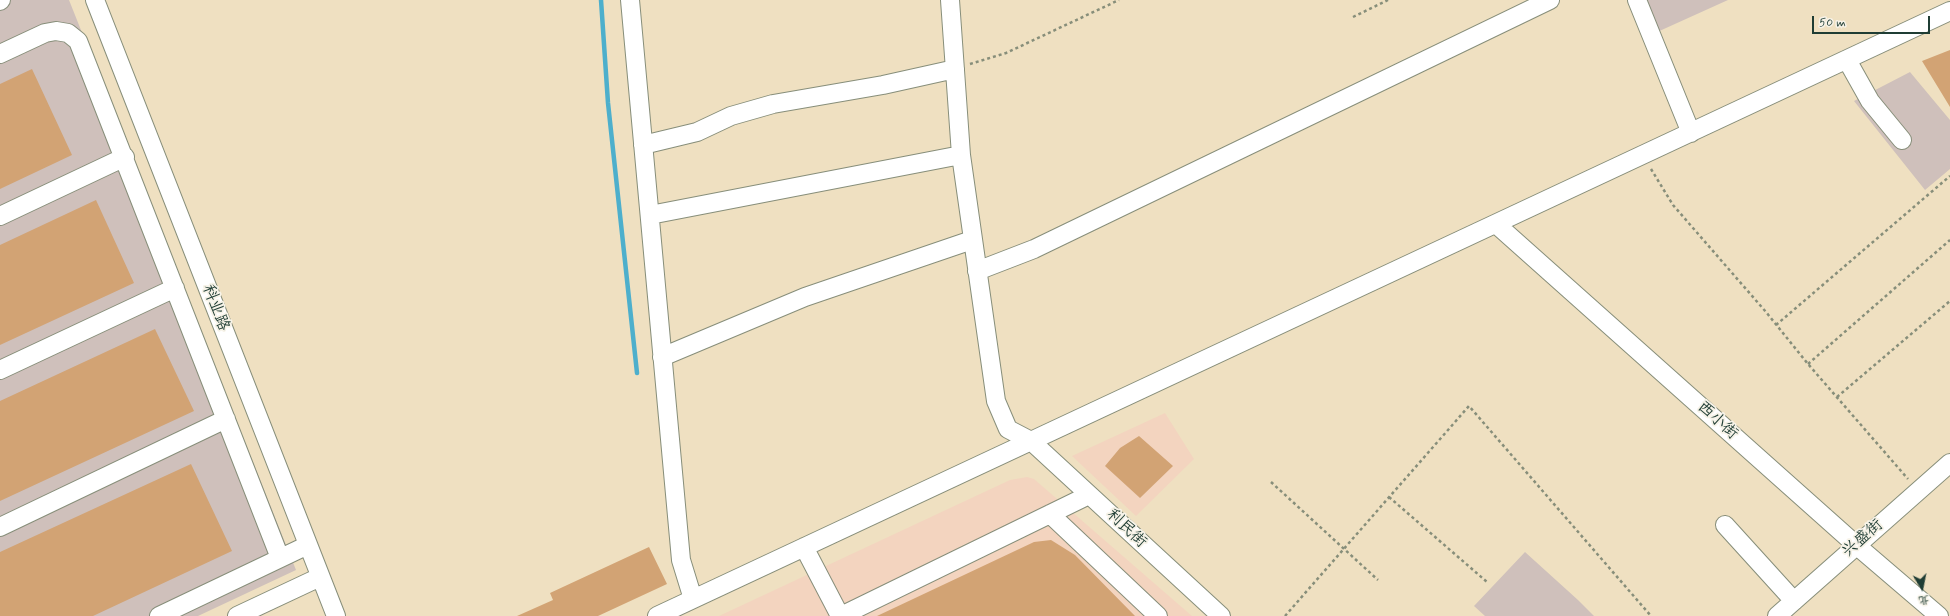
<!DOCTYPE html>
<meta charset="utf-8">
<style>
body{margin:0}
#map{position:relative;width:1950px;height:616px;overflow:hidden;background:#efe0c1;font-family:Mynerve,"LXGW WenKai TC",sans-serif}
canvas{display:block}
.north{position:absolute;left:1902px;top:568px;width:40px;height:40px;-webkit-text-stroke:3px #f7f3e8;paint-order:stroke;rotate:170deg;font-size:11px;font-weight:700;line-height:16px;text-align:center;color:#1f3d34}
.north::after{content:'';display:block;margin:auto;width:14px;height:18px;background:#1f3d34;clip-path:polygon(50% 0,100% 100%,50% 72%,0 100%)}
.scale{position:absolute;left:1812px;top:16px;width:118px;height:18px;box-sizing:border-box;border:2px solid #1f3d34;border-top:0;padding-left:5px;font-size:12px;line-height:14px;white-space:nowrap;color:#1f3d34;-webkit-text-stroke:3px #f7f3e8;paint-order:stroke}
</style>
<div id="map">
<canvas width="1950" height="616"></canvas>
<div class="north">北</div>
<div class="scale">50 m</div>
</div>
<script>
const ctx = document.querySelector('canvas').getContext('2d');
ctx.lineJoin = 'round';
function fillPath(path, color) {
  ctx.fillStyle = color;
  ctx.fill(path, 'evenodd');
}
function poly(rows) {
  const path = new Path2D();
  for (const r of rows) {
    path.moveTo(r[0], r[1]);
    for (let i = 2; i < r.length; i += 2) path.lineTo(r[i], r[i + 1]);
  }
  return path;
}
function stroke(path, color, width, dash) {
  ctx.strokeStyle = color;
  ctx.lineWidth = width;
  ctx.lineCap = dash ? 'butt' : 'round';
  ctx.setLineDash(dash || []);
  ctx.stroke(path);
}
function label(font, color, halo, rows, align = 'center') {
  ctx.font = font + ' Mynerve,"LXGW WenKai TC",sans-serif';
  ctx.lineWidth = 3.5;
  ctx.setLineDash([]);
  ctx.textBaseline = 'middle';
  ctx.strokeStyle = halo;
  ctx.fillStyle = color;
  for (const [text, x, y, turn = 0] of rows) {
    ctx.save();
    ctx.translate(x, y);
    ctx.rotate((+turn || 0) * Math.PI / 180);
    ctx.textAlign = isNaN(turn) ? turn : align;
    if (halo) ctx.strokeText(text, 0, 0);
    ctx.fillText(text, 0, 0);
    ctx.restore();
  }
}
const built = poly([
 [1165,413,1194,459,1136,516,1072,456],
 [1027,477,1034,479,1192,616,719,616,1010,480]
]);
const industrial = poly([
 [0,0,69,0,296,570,198,616,0,616],
 [1642,0,1728,0,1655,33],
 [1910,72,1950,120,1950,169,1925,190,1854,101],
 [1525,552,1578,600,1594,616,1485,616,1474,606]
]);
const stream = poly([
 [601,0,608,103,637,373]
]);
const building = poly([
 [1950,50,1950,107,1922,61],
 [32,69,72,155,0,189,0,84],
 [96,200,134,283,0,345,0,245],
 [155,329,194,411,0,501,0,401],
 [1139,436,1173,466,1140,498,1105,466,1120,448],
 [191,464,232,551,93,616,0,616,0,552],
 [1051,540,1075,555,1135,616,877,616,1034,542],
 [649,547,667,584,598,616,517,616,553,600,550,593]
]);
const path = poly([
 [1353,17,1388,0],
 [970,64,1006,53,1119,0],
 [1651,169,1673,205,1766,312,1808,364,1908,479],
 [1776,325,1950,176],
 [1808,364,1950,240],
 [1837,397,1950,301],
 [1271,482,1378,580],
 [1389,497,1487,582],
 [1285,616,1469,406,1651,616]
]);
const minor = poly([
 [95,0,336,616],
 [630,0,681,560,693,599],
 [950,0,961,155,996,401,1008,429,1031,441,1221,616],
 [1637,0,1691,133],
 [0,1,1,0],
 [0,54,45,33,56,31,68,33,78,41,280,558],
 [1847,60,1870,101,1902,140],
 [643,145,697,132,731,116,773,104,883,85,955,69],
 [650,215,961,155],
 [0,216,125,157],
 [1496,224,1856,545,1939,616],
 [977,271,1034,249,1550,0],
 [662,357,805,297,972,240],
 [0,370,175,288],
 [1050,514,1158,616],
 [1725,525,1794,601],
 [0,527,226,419],
 [804,547,840,616],
 [159,616,308,545],
 [237,616,320,577],
 [657,616,1950,11],
 [841,616,1089,495],
 [1777,616,1950,463]
]);
const streetNames = [
 ["科业路",215,308,69],
 ["西小街",1717,421,42],
 ["利民街",1126,529,43],
 ["兴盛街",1863,539,-41]
];
fillPath(built, '#f3d4bf');
fillPath(industrial, '#cfc0bb');
stroke(stream, '#4dafcc', 4.5);
fillPath(building, '#d2a374');
stroke(minor, '#878e7a', 20);
stroke(path, '#878e7a', 2.5, [3, 3]);
stroke(minor, '#fff', 18);
label('16px', '#1f3d34', '#f7f3e8', streetNames);
</script>
